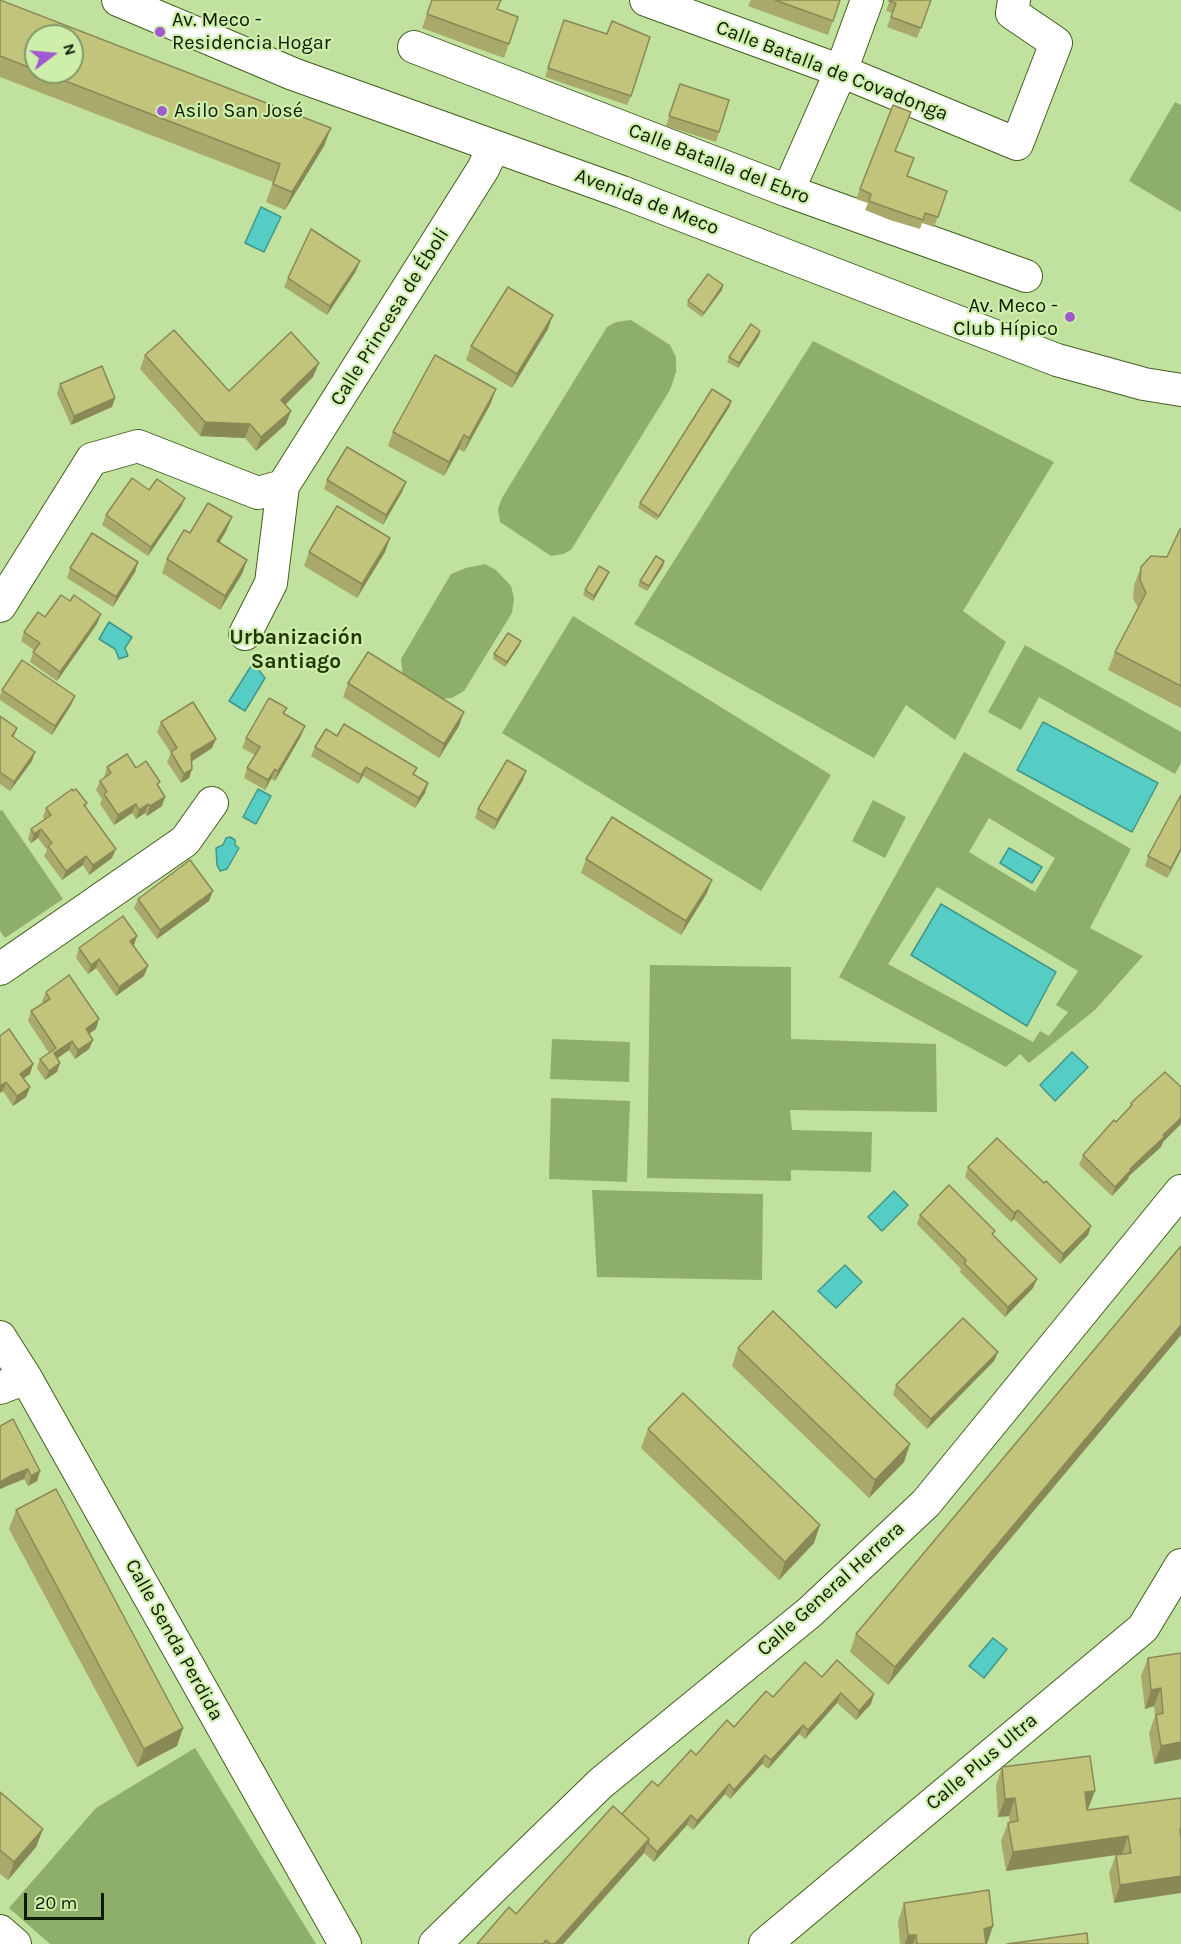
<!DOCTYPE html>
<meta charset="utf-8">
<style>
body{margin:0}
#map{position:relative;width:1181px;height:1944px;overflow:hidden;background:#c1e19e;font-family:Karla,sans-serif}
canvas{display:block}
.north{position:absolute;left:24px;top:24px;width:60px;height:60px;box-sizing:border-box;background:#ceeeab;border:2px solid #829967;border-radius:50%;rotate:74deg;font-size:16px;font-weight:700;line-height:24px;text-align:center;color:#0f1a02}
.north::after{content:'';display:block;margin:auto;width:21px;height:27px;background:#9f5acf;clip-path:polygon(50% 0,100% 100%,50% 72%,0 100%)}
.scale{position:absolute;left:24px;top:1893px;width:80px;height:27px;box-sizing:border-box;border:3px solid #0f1a02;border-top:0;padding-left:8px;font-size:18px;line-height:21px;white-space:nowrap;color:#0f1a02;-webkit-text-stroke:4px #ceeeab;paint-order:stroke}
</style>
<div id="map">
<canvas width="1181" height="1944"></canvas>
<div class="north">N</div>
<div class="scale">20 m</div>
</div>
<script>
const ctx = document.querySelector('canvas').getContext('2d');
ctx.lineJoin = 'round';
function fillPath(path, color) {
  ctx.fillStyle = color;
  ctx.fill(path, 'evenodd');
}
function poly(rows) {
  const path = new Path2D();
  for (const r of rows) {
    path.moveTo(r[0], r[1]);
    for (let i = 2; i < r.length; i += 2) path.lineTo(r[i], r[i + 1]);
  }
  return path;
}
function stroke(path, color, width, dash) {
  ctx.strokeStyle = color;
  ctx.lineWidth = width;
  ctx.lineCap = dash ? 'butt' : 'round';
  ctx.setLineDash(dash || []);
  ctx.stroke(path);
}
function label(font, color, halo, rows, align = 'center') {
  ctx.font = font + ' Karla,sans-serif';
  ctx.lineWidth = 4.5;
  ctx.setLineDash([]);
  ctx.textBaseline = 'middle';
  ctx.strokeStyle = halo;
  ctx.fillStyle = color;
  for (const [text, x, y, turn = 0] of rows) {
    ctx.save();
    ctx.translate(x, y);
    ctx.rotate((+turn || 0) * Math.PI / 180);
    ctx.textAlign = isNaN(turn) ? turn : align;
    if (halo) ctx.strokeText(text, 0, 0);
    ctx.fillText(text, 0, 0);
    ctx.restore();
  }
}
const green = poly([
 [1175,102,1181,105,1181,212,1129,181],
 [631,320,670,345,676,357,676,372,670,390,571,550,563,554,551,556,500,522,498,509,502,498,607,327,616,322],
 [813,341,1054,462,963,611,1006,642,955,740,906,705,874,758,634,624],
 [485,564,496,570,511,586,514,598,512,613,464,691,452,698,438,699,403,677,401,659,451,574,466,568],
 [573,616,831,775,761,891,502,733],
 [1025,645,1181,732,1181,763,1175,774,1039,697,1021,730,988,712],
 [964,752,1131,849,1090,928,1143,956,1095,1010,1029,1063,1020,1054,1006,1067,839,977],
 [989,818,1055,858,1035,892,969,852],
 [937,887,1078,971,1056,1005,1068,1012,1049,1036,1040,1031,1033,1042,888,964],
 [873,800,906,817,885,858,852,841],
 [2,810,63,899,5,938,0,931,0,811],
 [650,965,791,967,791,1039,936,1044,937,1112,790,1110,792,1130,872,1132,871,1172,791,1170,791,1181,647,1178],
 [552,1039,630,1042,629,1082,550,1079],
 [551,1098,630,1101,627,1182,549,1179],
 [592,1190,763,1194,762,1280,597,1277],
 [195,1748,316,1944,50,1944,9,1908,96,1808]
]);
const water = poly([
 [261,207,281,217,264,252,245,243,261,207],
 [109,622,132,637,125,648,128,656,119,659,115,649,99,639,109,622],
 [253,663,265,678,245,711,229,701,253,663],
 [1043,722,1158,783,1132,832,1017,770,1043,722],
 [258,789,271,796,256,824,243,817,258,789],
 [230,837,235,840,235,845,239,848,227,869,220,871,217,865,216,848,223,845,226,838,230,837],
 [1009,848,1042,867,1032,883,1000,863,1009,848],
 [941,904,1056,972,1027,1026,911,955,941,904],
 [1072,1052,1088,1067,1055,1101,1040,1085,1072,1052],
 [894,1191,908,1205,882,1231,868,1217,894,1191],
 [845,1265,862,1282,836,1308,818,1291,845,1265],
 [993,1638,1007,1649,984,1678,969,1666,993,1638]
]);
const minor = poly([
 [118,0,293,74,622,192,1057,360,1144,384,1181,390],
 [646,0,841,71,1017,144,1056,43,1012,13,1014,0],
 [414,47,788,191,1026,276],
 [788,191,841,71,867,0],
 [0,606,92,459,138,446,258,493,283,486,483,169,494,146],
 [245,634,271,583,283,486],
 [0,969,185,841,212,803],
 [0,1337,26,1378,345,1944],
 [0,1388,26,1378],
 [0,1931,15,1944],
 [435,1944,601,1783,810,1612,926,1503,1181,1191],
 [765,1944,1143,1628,1181,1565]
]);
const wall = poly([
 [0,0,324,146,285,210,266,202,273,182,0,77],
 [36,36,72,72,36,72],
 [432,0,518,17,504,58,422,28],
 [751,0,840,0,828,35,748,6],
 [890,0,931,0,917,38,887,27,892,13,886,11],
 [564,20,607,34,631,96,627,105,545,77],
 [680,84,719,132,716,142,666,126],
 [893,105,895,151,908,176,947,191,934,227,922,223,920,229,890,220,865,210,868,203,856,199],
 [356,271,327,315,284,287,288,278],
 [723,285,722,290,702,317,687,306,688,301],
 [548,329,512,388,466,360,471,346],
 [759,336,738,368,727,362,729,357],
 [145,355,229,391,313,377,285,404,286,424,256,451,245,438,200,436,140,369],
 [60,384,115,398,112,407,71,425,57,394],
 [491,403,464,452,459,449,444,476,388,446,393,432],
 [730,406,657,520,638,508,640,503],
 [327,480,406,482,402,492,383,525,324,489],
 [149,490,181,507,148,556,102,525,106,515],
 [232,517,226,531,219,543,247,560,242,574,220,610,162,573,167,559,190,533],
 [1181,529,1181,708,1108,670,1115,652,1138,608,1133,598,1134,585,1141,567,1167,557],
 [390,538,385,552,357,598,304,566,309,552],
 [664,561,663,566,647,591,638,586,640,581],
 [138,562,135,572,113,607,67,578,70,568],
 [609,572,607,577,593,601,583,595,585,590],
 [45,617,97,624,57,681,30,662,34,650,21,641,24,632],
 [519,646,505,667,493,659,494,654],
 [348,683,459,726,439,758,343,697],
 [2,690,75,696,71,705,52,735,0,700,0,696],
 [287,708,284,714,301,736,275,781,271,779,265,790,244,778,247,768,255,755,242,748,246,738],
 [0,716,17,728,14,737,32,761,10,791,0,784],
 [161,722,212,748,192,761,192,769,189,778,181,783,167,762,171,753,157,732],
 [337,736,414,775,428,783,425,793,415,808,363,776,358,784,311,756,315,747],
 [107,767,136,768,158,786,162,806,147,816,145,813,136,819,132,813,114,825,100,804,102,799,96,790,100,781,104,778,104,777],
 [523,780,494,830,475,818,478,809],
 [87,803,86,807,112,858,89,875,83,865,62,880,44,856,47,850,38,838,31,843,28,839,31,829,45,820,43,817,46,808],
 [1181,851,1167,878,1145,866,1148,856],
 [586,859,707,893,681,935,581,873],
 [138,899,209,901,157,939,134,908],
 [134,945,133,946,144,976,116,996,96,968,88,974,76,958,79,948],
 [46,992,96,1029,89,1034,93,1040,89,1049,75,1059,69,1050,57,1058,60,1063,57,1072,45,1080,37,1068,40,1059,49,1053,28,1021,31,1011,43,1003,42,1001],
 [0,1036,33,1064,30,1074,23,1078,30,1087,26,1097,13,1106,3,1091],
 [1131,1103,1163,1141,1161,1147,1129,1176,1128,1179,1112,1196,1079,1165,1083,1155,1129,1109],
 [968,1167,1044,1183,1091,1226,1088,1235,1060,1264,1014,1219,1011,1222,965,1177],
 [920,1215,995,1231,993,1235,1033,1288,1005,1317,960,1272,961,1269,917,1224],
 [1181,1246,888,1685,850,1652,856,1634],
 [738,1348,904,1462,869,1498,732,1366],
 [998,1352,994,1361,927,1429,893,1395,896,1385],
 [0,1426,40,1471,37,1481,28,1486,24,1479,9,1485,0,1489],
 [648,1429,814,1543,779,1580,641,1448],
 [16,1510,183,1728,177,1746,137,1767,9,1529],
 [1181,1653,1181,1759,1154,1764,1149,1733,1155,1716,1154,1706,1145,1709,1141,1676,1148,1658],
 [822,1677,871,1704,856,1720,837,1703,805,1739,799,1734,768,1769,762,1764,730,1799,725,1794,693,1830,687,1825,654,1862,644,1853,563,1944,477,1944,516,1914,622,1814,696,1755,773,1697],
 [1002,1767,1088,1809,1087,1810,1181,1798,1114,1903,1109,1873,1116,1855,1006,1871,1001,1841,1008,1823,1009,1822,1009,1816,998,1817,996,1785],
 [0,1792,43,1829,36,1847,8,1880,0,1874],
 [904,1903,987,1944,900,1944,898,1921]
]);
const shadedWall = poly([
 [331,128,324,146,285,210,292,192],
 [360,261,356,271,327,315,330,306],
 [723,285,722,290,702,317,704,313],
 [553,315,548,329,512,388,517,374],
 [760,331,759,336,738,368,739,363],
 [319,363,313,377,276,414,281,400],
 [496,389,491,403,464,452,469,438],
 [115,398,112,407,71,425,74,416],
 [731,401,730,406,657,520,659,516],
 [291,411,286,424,256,451,261,437],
 [205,422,250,424,245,438,200,436],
 [464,435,459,449,444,476,449,462],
 [406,482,402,492,383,525,386,515],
 [185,498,181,507,148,556,151,547],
 [232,517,226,531,212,555,217,541],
 [390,538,385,552,357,598,362,584],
 [247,560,242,574,220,610,225,596],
 [664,561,663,566,647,591,649,586],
 [138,562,135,572,113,607,116,597],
 [609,572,607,577,593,601,594,596],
 [101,614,97,624,57,681,60,672],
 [521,641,519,646,505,667,507,662],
 [75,696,71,705,52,735,55,726],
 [464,712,459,726,439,758,444,744],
 [305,726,301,736,275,781,278,771],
 [216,739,212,748,188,764,191,754],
 [35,752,32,761,10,791,14,782],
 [366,767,363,776,358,784,361,775],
 [192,769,189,778,181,783,184,774],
 [275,769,271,779,265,790,268,780],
 [526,771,523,780,494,830,497,820],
 [428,783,425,793,415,808,419,798],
 [165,797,162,806,147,816,150,806],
 [136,804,132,813,114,825,118,815],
 [148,804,145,813,136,819,139,810],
 [41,829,38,838,31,843,34,834],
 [1181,848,1181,851,1167,878,1171,868],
 [116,849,112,858,89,875,93,865],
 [86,856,83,865,62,880,66,871],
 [712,880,707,893,681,935,686,921],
 [213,891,209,901,157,939,160,930],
 [137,936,134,945,126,951,130,941],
 [99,959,96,968,88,974,91,965],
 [148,966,144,976,116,996,119,987],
 [99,1019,96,1029,82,1038,86,1029],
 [93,1040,89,1049,75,1059,78,1050],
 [72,1041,69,1050,51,1063,54,1053],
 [60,1063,57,1072,45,1080,49,1071],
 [33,1064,30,1074,17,1083,20,1074],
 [6,1082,3,1091,0,1093,0,1086],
 [30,1087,26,1097,13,1106,17,1096],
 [1181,1118,1181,1124,1163,1142,1161,1147,1129,1176,1128,1179,1112,1196,1115,1187,1130,1169,1163,1135],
 [1018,1210,1014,1219,1011,1222,1014,1213],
 [1091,1226,1088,1235,1060,1264,1063,1254],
 [1037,1279,1033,1288,1005,1317,1008,1307],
 [1181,1325,1181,1335,888,1685,895,1667],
 [998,1352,994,1361,927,1429,931,1419],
 [910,1444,904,1462,869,1498,875,1480],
 [28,1469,24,1479,9,1485,0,1489,0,1482,12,1475],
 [40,1471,37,1481,28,1486,31,1476],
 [820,1525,814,1543,779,1580,785,1562],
 [1161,1688,1154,1706,1145,1709,1151,1690],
 [841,1693,837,1703,805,1739,808,1730],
 [874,1694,871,1704,856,1720,859,1711],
 [803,1725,799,1734,768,1769,771,1760],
 [183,1728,177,1746,137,1767,144,1749],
 [1181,1742,1181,1759,1154,1764,1161,1746],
 [765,1755,762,1764,730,1799,734,1790],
 [729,1784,725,1794,693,1830,697,1821],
 [1095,1791,1088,1809,1078,1810,1085,1792],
 [1015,1798,1009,1816,998,1817,1005,1799],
 [691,1815,687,1825,654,1862,657,1852],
 [43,1829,36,1847,8,1880,14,1862],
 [1128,1836,1122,1854,1006,1871,1013,1852],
 [649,1839,644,1853,563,1944,555,1944],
 [1181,1876,1181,1893,1114,1903,1120,1885],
 [993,1926,987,1944,978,1944,984,1929],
 [908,1935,916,1935,913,1944,905,1944]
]);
const building = poly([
 [0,0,331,128,292,192,273,184,280,164,42,72,72,72,72,36,36,36,36,70,0,56,0,0],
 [432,0,501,0,497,9,518,17,509,44,427,14,432,0],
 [775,0,840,0,833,21,775,0],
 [890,0,931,0,921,28,891,17,896,3,889,1,890,0],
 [564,20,607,34,612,21,650,37,631,96,548,68,564,20],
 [680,84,729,100,719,132,669,116,680,84],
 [893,105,911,112,895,151,914,158,907,176,947,191,938,217,925,213,923,220,894,210,869,201,871,194,860,189,893,105],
 [311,229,360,261,330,306,288,278,311,229],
 [708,274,723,285,704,313,688,301,708,274],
 [508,287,553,315,517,374,471,346,508,287],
 [751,324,760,331,739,363,729,357,751,324],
 [174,330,229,391,291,332,319,363,281,400,291,411,261,437,250,424,205,422,145,355,174,330],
 [435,355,496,389,469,438,464,435,449,462,393,432,435,355],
 [102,366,115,398,74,416,60,384,102,366],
 [712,389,731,401,659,516,640,503,712,389],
 [347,447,406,482,386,515,327,480,347,447],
 [132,478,149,490,157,479,185,498,151,547,106,515,132,478],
 [208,503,232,517,217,541,247,560,225,596,167,559,184,530,190,533,208,503],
 [337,506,390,538,362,584,309,552,337,506],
 [1180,529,1181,529,1181,686,1115,652,1146,593,1140,580,1141,567,1151,556,1167,557,1180,529],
 [92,533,138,562,116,597,70,568,92,533],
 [656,556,664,561,649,586,640,581,656,556],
 [599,566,609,572,594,596,585,590,599,566],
 [61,595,70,601,74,595,101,614,60,672,33,652,40,643,24,632,38,612,45,617,61,595],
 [508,633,521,641,507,662,494,654,508,633],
 [368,652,464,712,444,744,348,683,368,652],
 [22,660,75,696,55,726,2,690,22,660],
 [269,698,287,708,283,713,305,726,278,771,275,769,268,780,247,768,260,747,246,738,269,698],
 [193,702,216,739,191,754,192,769,184,774,171,752,177,748,161,722,193,702],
 [0,716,17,728,12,736,35,752,14,782,0,772,0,716],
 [344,724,417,768,413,774,428,783,419,798,366,767,361,775,315,747,326,729,337,736,344,724],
 [127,754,136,768,146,761,160,782,157,784,165,797,150,806,148,804,139,810,136,804,118,815,104,794,107,792,100,781,111,773,107,767,127,754],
 [507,760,526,771,497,820,478,809,507,760],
 [72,789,73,791,76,789,87,803,84,805,116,849,93,865,86,856,66,871,48,846,52,843,41,829,34,834,31,829,51,815,46,808,72,789],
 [1181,795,1181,848,1171,868,1148,856,1181,795],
 [612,817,712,880,686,921,586,859,612,817],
 [190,860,213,891,160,930,138,899,190,860],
 [123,916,137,936,130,941,148,966,119,987,99,959,91,965,79,948,123,916],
 [69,975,99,1019,86,1029,93,1040,78,1050,72,1041,54,1053,60,1063,49,1071,40,1059,56,1048,31,1011,50,999,46,992,69,975],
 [9,1029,33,1064,20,1074,30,1087,17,1096,6,1082,0,1086,0,1036,9,1029],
 [1165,1072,1181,1087,1181,1118,1163,1135,1164,1137,1130,1169,1131,1170,1115,1187,1083,1155,1114,1120,1116,1122,1132,1105,1131,1103,1165,1072],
 [997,1138,1044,1183,1046,1181,1091,1226,1063,1254,1018,1210,1014,1213,968,1167,997,1138],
 [949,1185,995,1231,992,1234,1037,1279,1008,1307,964,1263,966,1260,920,1215,949,1185],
 [1181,1246,1181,1325,895,1667,856,1634,1181,1246],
 [773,1311,910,1444,875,1480,738,1348,773,1311],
 [963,1318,998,1352,931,1419,896,1385,963,1318],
 [683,1393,820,1525,785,1562,648,1429,683,1393],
 [13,1419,40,1471,31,1476,28,1469,12,1475,0,1482,0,1426,13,1419],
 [56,1489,183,1728,144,1749,16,1510,56,1489],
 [1181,1653,1181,1742,1161,1746,1156,1715,1163,1713,1161,1688,1151,1690,1148,1658,1181,1653],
 [837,1660,874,1694,859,1711,841,1693,808,1730,803,1725,771,1760,765,1755,734,1790,729,1784,697,1821,691,1815,657,1852,648,1843,649,1839,622,1814,652,1781,658,1786,691,1750,696,1755,727,1720,734,1727,766,1691,773,1697,805,1662,822,1677,837,1660],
 [1090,1756,1095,1791,1085,1792,1087,1810,1181,1798,1181,1829,1180,1829,1181,1839,1181,1876,1120,1885,1116,1855,1131,1853,1128,1836,1013,1852,1008,1823,1018,1821,1015,1798,1005,1799,1002,1767,1090,1756],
 [0,1792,43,1829,14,1862,0,1850,0,1792],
 [613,1806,649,1839,555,1944,550,1944,546,1940,543,1944,477,1944,509,1907,516,1914,613,1806],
 [989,1890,993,1926,984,1929,986,1944,917,1944,916,1935,908,1935,904,1903,989,1890],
 [1087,1933,1088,1944,1007,1944,1087,1933]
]);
const markers = [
 [160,32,6,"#9f5acf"],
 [162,111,6,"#9f5acf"],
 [1070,317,6,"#9f5acf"]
];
const poiNames = [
 ["Av. Meco -",172,20],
 ["Residencia Hogar",172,43],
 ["Asilo San José",174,111],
 ["Av. Meco -",1058,306,"right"],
 ["Club Hípico",1058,329,"right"]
];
const streetNames = [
 ["Calle Batalla de Covadonga",832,71,21],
 ["Calle Batalla del Ebro",719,164,21],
 ["Avenida de Meco",647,202,21],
 ["Calle Princesa de Éboli",390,317,-58],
 ["Calle General Herrera",831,1589,-42],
 ["Calle Senda Perdida",174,1640,61],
 ["Calle Plus Ultra",982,1762,-40]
];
const neighbourhoodNames = [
 ["Urbanización",296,638],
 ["Santiago",296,662]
];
fillPath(green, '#8eaf69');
fillPath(water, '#55cdc5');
stroke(water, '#40978a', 1.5);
stroke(minor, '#445e20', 34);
stroke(minor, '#fff', 32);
fillPath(wall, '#a8a96a');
fillPath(shadedWall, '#888956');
fillPath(building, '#c3c47b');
stroke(building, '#888956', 1.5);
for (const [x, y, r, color] of markers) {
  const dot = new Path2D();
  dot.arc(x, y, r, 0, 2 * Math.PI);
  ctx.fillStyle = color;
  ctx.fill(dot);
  stroke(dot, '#ceeeab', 2);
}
label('20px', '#0f1a02', '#ceeeab', poiNames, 'left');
label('20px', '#0f1a02', '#ceeeab', streetNames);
label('bold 21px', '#233605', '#ceeeab', neighbourhoodNames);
</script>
